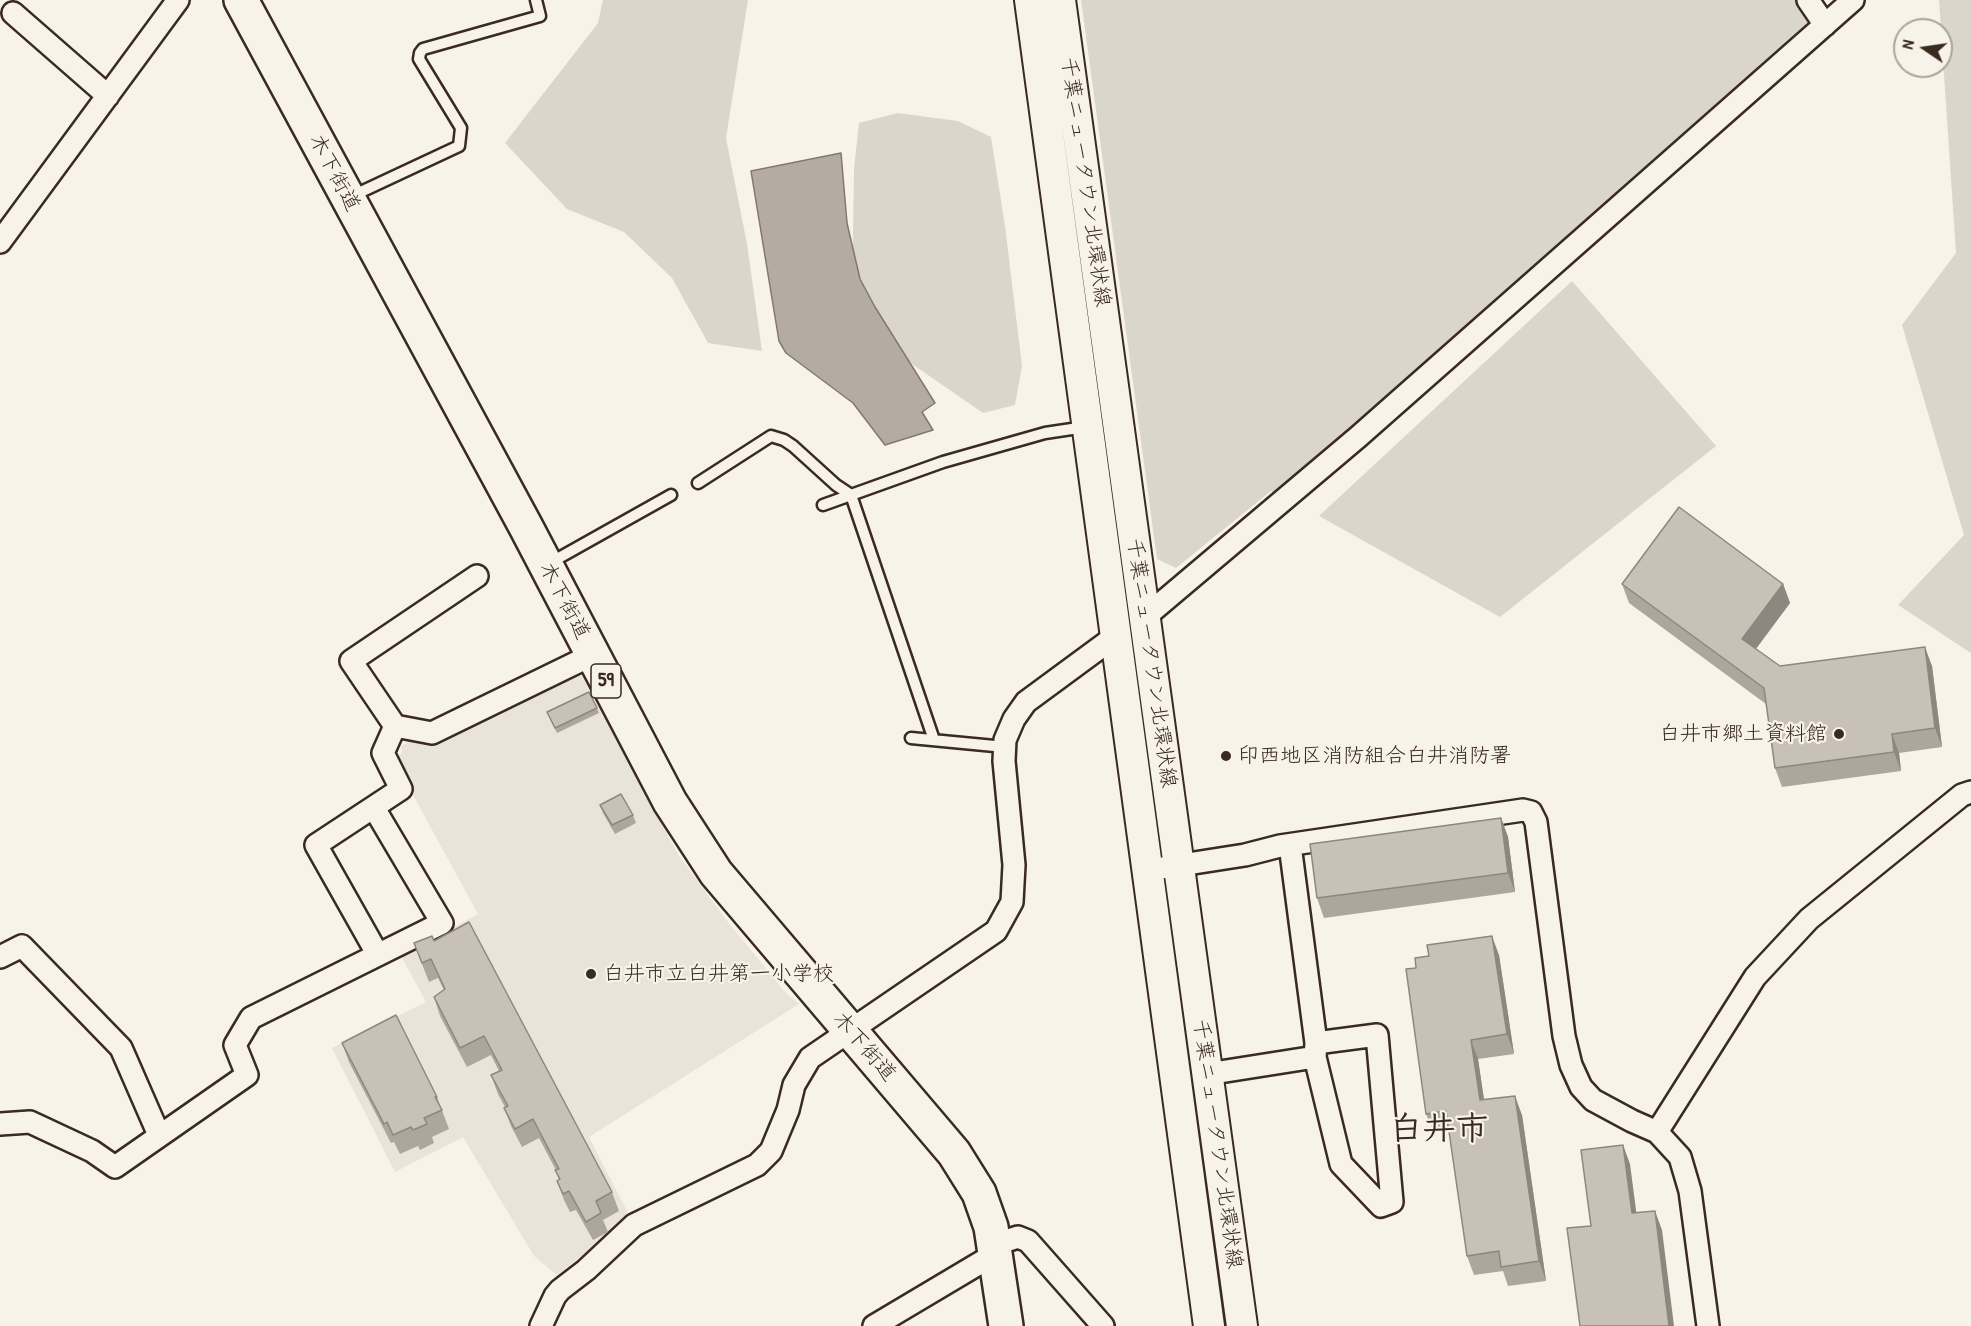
<!DOCTYPE html>
<meta charset="utf-8">
<style>
body{margin:0}
#map{position:relative;width:1971px;height:1326px;overflow:hidden;background:#f7f3e8;font-family:"Patrick Hand",sans-serif}
canvas{display:block}
.north{position:absolute;left:1893px;top:18px;width:60px;height:60px;box-sizing:border-box;background:#f7f3e8;border:2px solid #aca397;border-radius:50%;rotate:283deg;font-size:16px;font-weight:700;line-height:24px;text-align:center;color:#3b2a1e}
.north::after{content:'';display:block;margin:auto;width:21px;height:27px;background:#3b2a1e;clip-path:polygon(50% 0,100% 100%,50% 72%,0 100%)}
</style>
<div id="map">
<canvas width="1971" height="1326"></canvas>
<div class="north">N</div>
</div>
<script>
const ctx = document.querySelector('canvas').getContext('2d');
ctx.lineJoin = 'round';
function fillPath(path, color) {
  ctx.fillStyle = color;
  ctx.fill(path, 'evenodd');
}
function poly(rows) {
  const path = new Path2D();
  for (const r of rows) {
    path.moveTo(r[0], r[1]);
    for (let i = 2; i < r.length; i += 2) path.lineTo(r[i], r[i + 1]);
  }
  return path;
}
function stroke(path, color, width, dash) {
  ctx.strokeStyle = color;
  ctx.lineWidth = width;
  ctx.lineCap = dash ? 'butt' : 'round';
  ctx.setLineDash(dash || []);
  ctx.stroke(path);
}
function label(font, color, halo, rows, align = 'center') {
  ctx.font = font + ' "Patrick Hand","Klee One",sans-serif';
  ctx.lineWidth = 4.5;
  ctx.setLineDash([]);
  ctx.textBaseline = 'middle';
  ctx.strokeStyle = halo;
  ctx.fillStyle = color;
  for (const [text, x, y, turn = 0] of rows) {
    ctx.save();
    ctx.translate(x, y);
    ctx.rotate((+turn || 0) * Math.PI / 180);
    ctx.textAlign = isNaN(turn) ? turn : align;
    if (halo) ctx.strokeText(text, 0, 0);
    ctx.fillText(text, 0, 0);
    ctx.restore();
  }
}
const built = poly([
 [583,675,679,856,728,922,785,992,799,1004,589,1137,627,1211,623,1223,557,1275,534,1256,463,1137,395,1172,332,1048,426,1002,401,956,478,914,394,760,402,753,401,746,417,738,431,742]
]);
const green = poly([
 [603,0,748,0,726,138,747,244,762,351,708,343,672,278,624,232,567,209,505,143,598,23],
 [1081,0,1799,0,1813,19,1812,25,1277,495,1271,491,1176,568,1157,559],
 [1939,0,1971,0,1971,653,1898,605,1964,535,1902,325,1956,253],
 [898,113,958,121,991,137,1005,226,1022,366,1015,405,983,413,912,364,852,300,854,169,859,123],
 [1572,281,1716,446,1500,617,1319,516]
]);
const water = poly([
 [841,153,847,223,860,279,875,307,935,403,922,412,933,430,885,445,853,403,786,353,779,341,751,171,841,153]
]);
const service = poly([
 [350,197,459,146,461,128,419,59,420,53,423,49,540,16,536,0],
 [698,483,771,436,784,440,793,446,836,485,851,495,934,740],
 [823,505,943,462,1045,433,1085,427],
 [548,564,671,495],
 [911,738,1005,747]
]);
const minor = poly([
 [1808,0,1825,25],
 [13,13,108,96],
 [0,242,178,0],
 [1145,617,1358,437,1853,0],
 [395,726,351,661,477,576],
 [1290,845,1316,1043,1315,1057,1341,1164,1381,1206,1392,1202,1377,1035,1316,1043],
 [1149,870,1245,855,1280,846,1523,810,1531,812,1536,822,1564,1036,1571,1065,1581,1087,1593,1100,1632,1121,1657,1132,1680,1157,1690,1191,1708,1326],
 [378,955,316,845,401,789,383,753,395,726,432,733,592,655],
 [0,957,22,946,121,1048,159,1135],
 [1207,1074,1315,1057],
 [0,1124,30,1122,92,1151,115,1167,247,1075,235,1045,251,1018,442,923,374,808],
 [1657,1132,1755,977,1809,919,1962,795,1971,792],
 [993,1245,1018,1237,1028,1241,1103,1326],
 [541,1326,555,1296,560,1290,586,1270,634,1225,757,1165,771,1151,788,1110,794,1085,810,1058,996,931,1012,902,1014,865,1004,761,1005,740,1014,719,1026,702,1117,635],
 [874,1326,995,1254]
]);
const secondary = poly([
 [1030,0,1209,1326],
 [1060,0,1242,1326]
]);
const primary = poly([
 [241,0,526,527,670,802,716,873,954,1153,979,1193,991,1227,1006,1326]
]);
const wall = poly([
 [1622,584,1783,584,1790,603,1756,649,1780,666,1932,666,1942,747,1899,753,1901,771,1782,787,1775,768,1766,704,1629,603],
 [597,708,599,713,557,733,547,712],
 [600,805,633,815,636,823,615,834,603,813],
 [1501,818,1508,837,1515,892,1324,918,1317,898],
 [434,941,612,1192,619,1211,603,1220,608,1232,593,1240,576,1210,570,1212,564,1200,557,1181,559,1180,555,1170,556,1170,539,1138,522,1147,511,1126,504,1108,505,1107,498,1094,491,1075,499,1071,491,1055,467,1067,440,1016,434,997,444,990,438,978,429,982,414,943],
 [1499,955,1514,1054,1478,1059,1484,1100,1522,1115,1546,1281,1508,1286,1503,1271,1474,1275,1467,1256,1449,1131,1434,1133,1426,1114,1416,968],
 [342,1043,437,1097,449,1129,432,1137,434,1143,420,1150,418,1146,400,1154,394,1142,391,1143,349,1062]
]);
const shadedWall = poly([
 [1783,584,1790,603,1749,658,1742,639],
 [1925,647,1932,666,1942,747,1935,728],
 [1892,734,1899,753,1901,771,1894,752],
 [1501,818,1508,837,1515,892,1508,873],
 [1492,936,1499,955,1514,1054,1507,1034],
 [1471,1040,1478,1059,1487,1120,1480,1100],
 [1515,1096,1522,1115,1546,1281,1539,1261],
 [1623,1145,1630,1164,1639,1233,1632,1213],
 [1655,1211,1662,1230,1674,1326,1669,1326]
]);
const building = poly([
 [1679,507,1783,584,1742,639,1780,666,1925,647,1935,728,1892,734,1894,752,1775,768,1764,688,1622,584,1679,507],
 [589,692,597,708,555,728,547,712,589,692],
 [621,794,633,815,612,825,600,805,621,794],
 [1501,818,1508,873,1317,898,1310,844,1501,818],
 [469,922,612,1192,596,1201,601,1213,586,1222,569,1191,563,1194,557,1181,560,1179,555,1170,559,1169,533,1119,515,1129,504,1108,508,1106,491,1075,502,1070,484,1036,460,1048,434,997,445,989,431,959,422,963,414,943,432,936,434,941,469,922],
 [1492,936,1507,1034,1471,1040,1480,1100,1515,1096,1539,1261,1501,1267,1499,1251,1467,1256,1446,1111,1426,1114,1406,969,1416,968,1415,958,1429,956,1427,945,1492,936],
 [396,1015,437,1097,435,1097,442,1110,424,1118,427,1124,413,1130,411,1127,393,1135,387,1122,384,1124,342,1043,396,1015],
 [1623,1145,1632,1213,1655,1211,1669,1326,1580,1326,1567,1228,1591,1226,1581,1150,1623,1145]
]);
const markers = [
 [1839,734,6,"#3b2a1e"],
 [1226,756,6,"#3b2a1e"],
 [591,974,6,"#3b2a1e"]
];
const shields = [
 [606,681,30]
];
const shieldNames = [
 ["59",606,681]
];
const streetNames = [
 ["木下街道",334,173,62],
 ["千葉ニュータウン北環状線",1085,182,82],
 ["木下街道",564,601,62],
 ["千葉ニュータウン北環状線",1151,663,82],
 ["木下街道",864,1047,49],
 ["千葉ニュータウン北環状線",1217,1144,82]
];
const poiNames = [
 ["白井市郷土資料館",1827,734,"right"],
 ["印西地区消防組合白井消防署",1238,756],
 ["白井市立白井第一小学校",603,974]
];
const townNames = [
 ["白井市",1439,1130]
];
fillPath(built, '#e9e4d9');
fillPath(green, '#dbd6cb');
fillPath(water, '#b4aca0');
stroke(water, '#84786c', 1.5);
stroke(service, '#3b2a1e', 15);
stroke(minor, '#3b2a1e', 26);
stroke(secondary, '#3b2a1e', 34);
stroke(primary, '#3b2a1e', 38);
stroke(service, '#f7f3e8', 10);
stroke(minor, '#f7f3e8', 21);
stroke(secondary, '#f7f3e8', 30);
stroke(primary, '#f7f3e8', 33);
fillPath(wall, '#aca69d');
fillPath(shadedWall, '#8c877f');
fillPath(building, '#c8c1b6');
stroke(building, '#8c877f', 1.5);
for (const [x, y, r, color] of markers) {
  const dot = new Path2D();
  dot.arc(x, y, r, 0, 2 * Math.PI);
  ctx.fillStyle = color;
  ctx.fill(dot);
  stroke(dot, '#f7f3e8', 2);
}
for (const [x, y, w] of shields) {
  const box = new Path2D();
  box.roundRect(x - w / 2, y - 17, w, 34, 4.5);
  ctx.fillStyle = '#f7f3e8';
  ctx.fill(box);
  stroke(box, '#3b2a1e', 1.5);
}
label('bold 20px', '#3b2a1e', null, shieldNames);
label('21px', '#3b2a1e', '#f7f3e8', streetNames);
label('21px', '#3b2a1e', '#f7f3e8', poiNames, 'left');
label('bold 33px', '#3b2a1e', '#f7f3e8', townNames);
</script>
